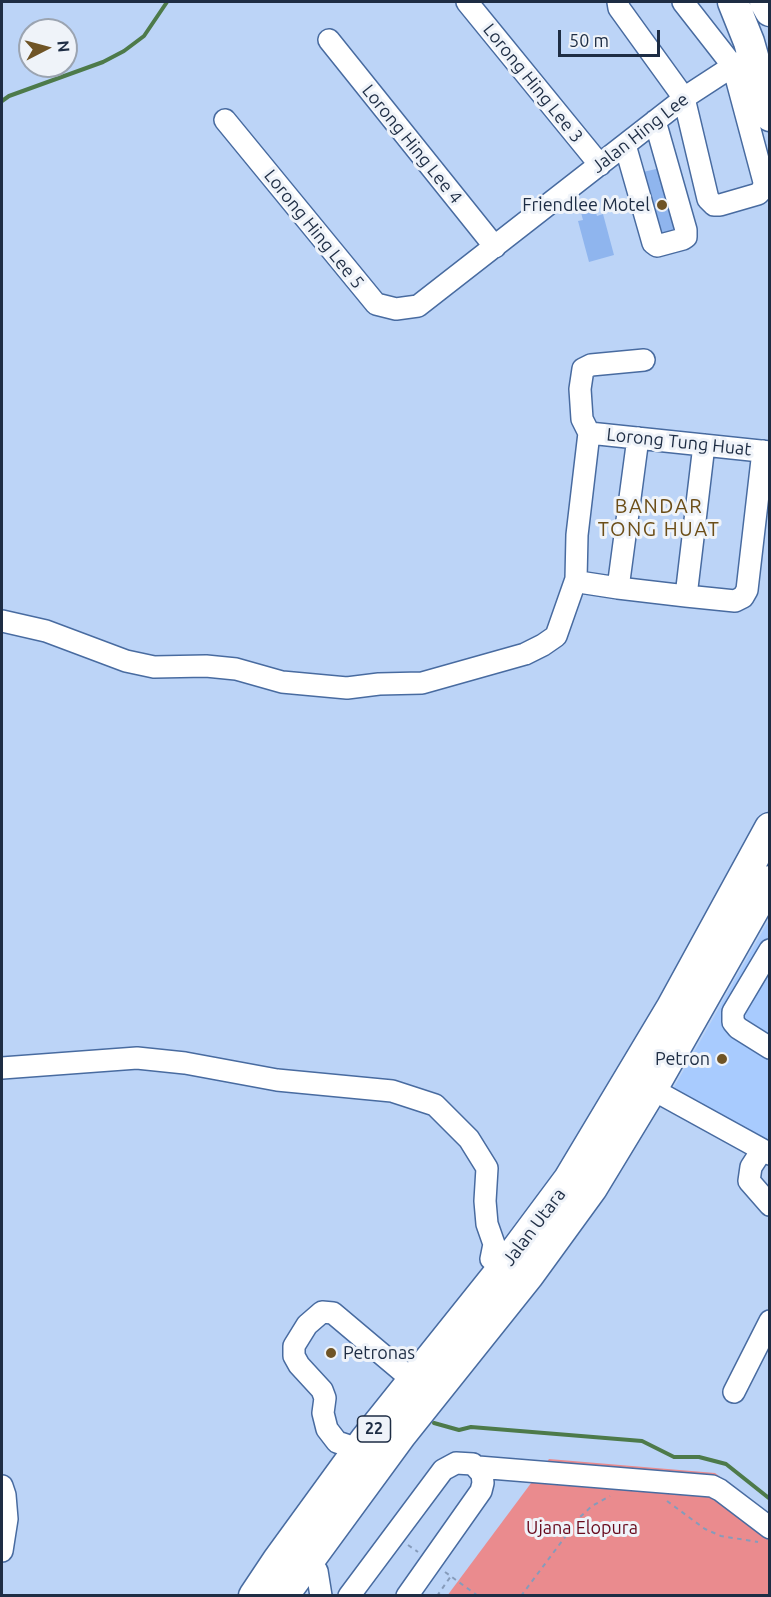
<!DOCTYPE html>
<style>
body{margin:0}
#map{position:relative;width:771px;height:1597px;overflow:hidden;background:#bcd4f7;font-family:Ubuntu,sans-serif}
canvas{display:block}
.frame{position:absolute;inset:0;border:3px solid #1e2d44;pointer-events:none}
.north{position:absolute;left:18px;top:18px;width:60px;height:60px;box-sizing:border-box;background:#eff3f9;border:2px solid #9ba4b1;border-radius:50%;rotate:84deg;font-size:16px;font-weight:700;line-height:24px;text-align:center;color:#1e2d44}
.north::after{content:'';display:block;margin:auto;width:21px;height:27px;background:#6f5426;clip-path:polygon(50% 0,100% 100%,50% 72%,0 100%)}
.scale{position:absolute;left:558px;top:30px;width:102px;height:27px;box-sizing:border-box;border:3px solid #1e2d44;border-top:0;padding-left:8px;font-size:18px;line-height:21px;white-space:nowrap;color:#1e2d44;-webkit-text-stroke:4px #eff3f9;paint-order:stroke}
</style>
<div id="map">
<canvas width="771" height="1597"></canvas>
<div class="frame"></div>
<div class="north">N</div>
<div class="scale">50 m</div>
</div>
<script>
const ctx = document.querySelector('canvas').getContext('2d');
ctx.lineJoin = 'round';
function fillPath(path, color) {
  ctx.fillStyle = color;
  ctx.fill(path, 'evenodd');
}
function poly(rows) {
  const path = new Path2D();
  for (const r of rows) {
    path.moveTo(r[0], r[1]);
    for (let i = 2; i < r.length; i += 2) path.lineTo(r[i], r[i + 1]);
  }
  return path;
}
function stroke(path, color, width, dash) {
  ctx.strokeStyle = color;
  ctx.lineWidth = width;
  ctx.lineCap = dash ? 'butt' : 'round';
  ctx.setLineDash(dash || []);
  ctx.stroke(path);
}
function label(font, color, halo, rows, align = 'center') {
  ctx.font = font + ' Ubuntu,sans-serif';
  ctx.lineWidth = 6;
  ctx.setLineDash([]);
  ctx.textBaseline = 'middle';
  ctx.strokeStyle = halo;
  ctx.fillStyle = color;
  for (const [text, x, y, turn = 0] of rows) {
    ctx.save();
    ctx.translate(x, y);
    ctx.rotate((+turn || 0) * Math.PI / 180);
    ctx.textAlign = isNaN(turn) ? turn : align;
    if (halo) ctx.strokeText(text, 0, 0);
    ctx.fillText(text, 0, 0);
    ctx.restore();
  }
}
const built = poly([
 [769,920,769,1165,664,1105]
]);
const green = poly([
 [549,1459,715,1473,769,1514,769,1595,447,1596]
]);
const stream = poly([
 [2,101,9,96,103,62,124,51,144,36,167,2],
 [434,1423,459,1430,471,1427,642,1441,674,1457,699,1457,726,1464,770,1499]
]);
const building = poly([
 [665,167,681,237,660,242,643,172],
 [594,206,597,216,603,214,614,255,589,262,578,221,583,220,580,209]
]);
const path = poly([
 [667,1501,705,1529,721,1536,758,1542],
 [408,1545,418,1552],
 [445,1572,478,1596],
 [437,1596,451,1576],
 [521,1596,580,1517,592,1506,610,1496]
]);
const minor = poly([
 [467,2,600,165],
 [618,2,619,8,684,98,708,199,714,205,720,205,758,194,763,189,764,182,733,66,683,2],
 [329,40,495,247],
 [225,120,376,304,396,309,418,306,690,94,733,66,753,56],
 [625,145,653,243,657,246,683,239,686,237,686,230,655,121],
 [589,433,770,452],
 [638,438,618,588,686,596,735,601,743,597,747,590,763,451],
 [618,588,579,582,576,579,577,535,589,433,582,419,580,389,583,369,591,365,644,360],
 [686,596,704,445],
 [2,621,46,631,126,661,154,667,206,666,236,669,282,682,347,688,379,684,422,683,525,654,543,645,556,636,576,579],
 [770,950,733,1012,733,1022,738,1028,770,1048],
 [2,1068,137,1058,185,1063,277,1080,392,1091,435,1105,469,1139,487,1168,485,1201,487,1224,494,1244,491,1259],
 [652,1089,770,1154],
 [762,1150,751,1167,749,1181,770,1205],
 [734,1392,770,1321],
 [346,1445,337,1442,327,1429,323,1413,325,1398,322,1390,299,1365,294,1356,294,1346,307,1325,322,1312,333,1313,403,1372],
 [478,1467,712,1486,720,1490,770,1528],
 [2,1486,5,1495,7,1519,2,1551],
 [317,1571,321,1596],
 [349,1596,443,1470,456,1463,473,1464,482,1474,483,1483,481,1491,407,1596]
]);
const highway = poly([
 [733,2,749,42,770,116],
 [765,2,770,11],
 [254,1596,278,1560,366,1439,502,1269,569,1179,672,1007,770,828],
 [283,1596,401,1435,528,1276,592,1188,652,1089,770,881]
]);
const markers = [
 [662,205,6,"#6f5426"],
 [722,1059,6,"#6f5426"],
 [331,1353,6,"#6f5426"]
];
const shields = [
 [374,1429,33]
];
const shieldNames = [
 ["22",374,1429]
];
const streetNames = [
 ["Lorong Hing Lee 3",533,83,51],
 ["Jalan Hing Lee",640,133,-38],
 ["Lorong Hing Lee 4",412,144,51],
 ["Lorong Hing Lee 5",314,229,51],
 ["Lorong Tung Huat",679,442,6],
 ["Jalan Utara",534,1227,-53]
];
const poiNames = [
 ["Friendlee Motel",650,205],
 ["Petron",710,1059],
 ["Petronas",343,1353,"left"]
];
const parkNames = [
 ["Ujana Elopura",582,1528]
];
const neighbourhoodNames = [
 ["BANDAR",659,506],
 ["TONG HUAT",659,529]
];
fillPath(built, '#a8cbfe');
fillPath(green, '#ea8b8e');
stroke(stream, '#4d7a4a', 4);
fillPath(building, '#8fb5ee');
stroke(minor, '#486ba0', 24);
stroke(highway, '#486ba0', 33);
stroke(path, '#869bba', 2, [4.5, 4.5]);
stroke(minor, '#fff', 21);
stroke(highway, '#fff', 30);
for (const [x, y, r, color] of markers) {
  const dot = new Path2D();
  dot.arc(x, y, r, 0, 2 * Math.PI);
  ctx.fillStyle = color;
  ctx.fill(dot);
  stroke(dot, '#eff3f9', 2);
}
for (const [x, y, w] of shields) {
  const box = new Path2D();
  box.roundRect(x - w / 2, y - 13, w, 26, 4.5);
  ctx.fillStyle = '#eff3f9';
  ctx.fill(box);
  stroke(box, '#1e2d44', 1.5);
}
label('bold 16px', '#1e2d44', null, shieldNames);
label('18px', '#1e2d44', '#eff3f9', streetNames);
label('18px', '#1e2d44', '#eff3f9', poiNames, 'right');
label('18px', '#680a1d', '#eff3f9', parkNames);
ctx.letterSpacing = '1.5px';
label('20px', '#6c4e18', '#eff3f9', neighbourhoodNames);
ctx.letterSpacing = '0px';
</script>
